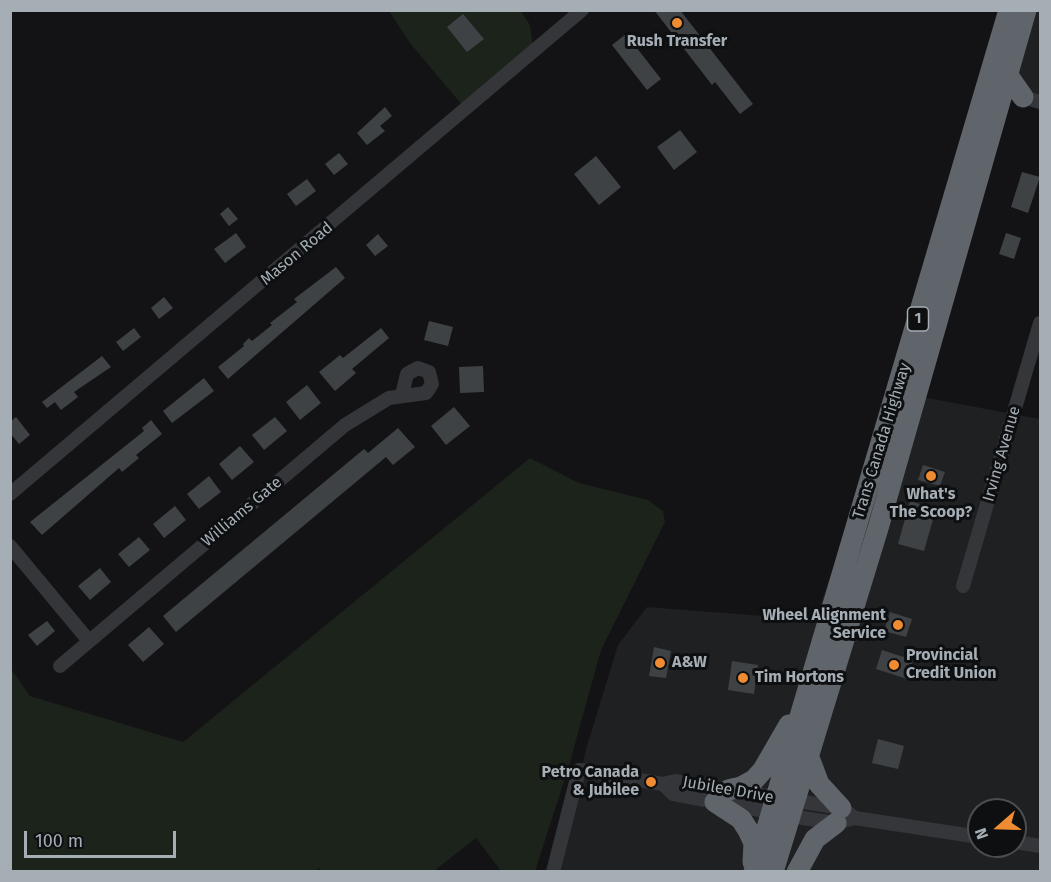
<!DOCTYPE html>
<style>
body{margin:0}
#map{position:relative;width:1051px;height:882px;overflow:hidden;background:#131315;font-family:"Fira Sans",sans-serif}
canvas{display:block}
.frame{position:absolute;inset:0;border:12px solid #a5adb5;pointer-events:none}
.north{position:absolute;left:967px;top:798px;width:60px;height:60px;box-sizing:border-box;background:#0e0f10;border:2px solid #4a4e52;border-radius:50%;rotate:250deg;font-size:16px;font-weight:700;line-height:24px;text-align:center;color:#a5adb5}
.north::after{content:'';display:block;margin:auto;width:21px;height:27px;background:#ef8b31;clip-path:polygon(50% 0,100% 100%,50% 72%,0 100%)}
.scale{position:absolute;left:24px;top:831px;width:152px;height:27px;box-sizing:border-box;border:3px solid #a5adb5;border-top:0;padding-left:8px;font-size:18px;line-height:21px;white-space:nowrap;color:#a5adb5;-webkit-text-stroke:4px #0e0f10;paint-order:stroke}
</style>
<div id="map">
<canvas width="1051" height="882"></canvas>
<div class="frame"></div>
<div class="north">N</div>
<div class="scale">100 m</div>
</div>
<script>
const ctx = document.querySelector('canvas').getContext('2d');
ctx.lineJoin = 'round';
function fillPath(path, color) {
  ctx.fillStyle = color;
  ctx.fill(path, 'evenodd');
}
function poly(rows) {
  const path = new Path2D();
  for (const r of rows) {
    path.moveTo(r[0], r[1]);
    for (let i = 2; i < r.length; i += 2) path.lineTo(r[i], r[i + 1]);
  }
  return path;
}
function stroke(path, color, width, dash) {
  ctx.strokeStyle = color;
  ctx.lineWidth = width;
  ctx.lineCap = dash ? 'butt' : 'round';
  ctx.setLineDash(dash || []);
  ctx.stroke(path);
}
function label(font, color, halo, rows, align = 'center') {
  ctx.font = font + ' "Fira Sans",sans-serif';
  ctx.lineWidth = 6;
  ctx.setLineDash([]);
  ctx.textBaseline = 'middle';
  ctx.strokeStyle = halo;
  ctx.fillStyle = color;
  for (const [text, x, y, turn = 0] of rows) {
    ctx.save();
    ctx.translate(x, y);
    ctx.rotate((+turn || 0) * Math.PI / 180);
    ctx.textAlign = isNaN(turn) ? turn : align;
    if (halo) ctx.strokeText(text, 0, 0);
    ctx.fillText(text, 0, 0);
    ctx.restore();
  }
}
const built = poly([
 [1030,11,1040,11,1040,96,1006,91],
 [895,392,1040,419,1040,871,558,872,586,749,618,645,647,607,815,620],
 [979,810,1015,810,1015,846,979,846]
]);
const green = poly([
 [389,11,521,11,530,25,533,47,463,106,410,43],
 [530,458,579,483,648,500,663,511,665,522,601,650,568,769,535,871,501,871,476,838,434,871,322,872,319,868,314,872,11,871,11,669,30,696,183,742]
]);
const building = poly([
 [654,10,680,10,753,104,740,114,715,82,712,85],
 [463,14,484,39,467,52,447,27],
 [626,34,661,79,647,90,612,45],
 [385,107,392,116,380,126,385,131,367,145,357,133],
 [680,130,697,152,674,170,657,147],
 [339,153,348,164,334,175,325,164],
 [596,156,621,187,599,205,574,174],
 [1022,172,1040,177,1028,213,1011,207],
 [307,179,316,191,296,206,287,194],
 [228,207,238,219,229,226,220,214],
 [236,233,246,247,225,263,214,249],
 [1006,233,1021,238,1014,259,999,254],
 [378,234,388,246,375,256,366,245],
 [336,267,345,278,228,379,218,367,244,346,243,344,249,338,252,341,272,325,270,323,297,302,294,299],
 [164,297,173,308,159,319,151,308],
 [429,321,453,327,448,346,424,340],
 [134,328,141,337,123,351,116,342],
 [381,328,389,338,352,369,356,373,335,391,319,372,340,355,343,358],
 [102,356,111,367,74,392,78,397,61,410,55,402,47,408,42,402],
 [483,366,484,392,460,393,459,367],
 [204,378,214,391,172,423,163,411],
 [307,385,321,403,300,420,286,402],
 [454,407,470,426,446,445,431,426],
 [16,417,30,435,19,444,10,433,10,422],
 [275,417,287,431,264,450,252,435],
 [151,420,162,434,136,455,139,458,122,472,119,468,42,535,30,522,144,431,142,428],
 [398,428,415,447,393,465,386,457,176,632,163,616,364,449,368,453],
 [240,446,254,462,232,480,219,464],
 [923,465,945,472,940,486,918,480],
 [209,476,221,492,199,509,187,494],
 [910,501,936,509,924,551,898,544],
 [175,506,186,520,164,538,153,524],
 [139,537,150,550,129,567,118,554],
 [100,568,111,582,90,600,78,586],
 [890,612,912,619,906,637,884,631],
 [47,621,55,631,37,646,28,635],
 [149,627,164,644,143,662,128,645],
 [654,647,671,651,666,678,649,676],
 [882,650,913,660,907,679,876,669],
 [732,661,758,665,754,694,728,690],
 [878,739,904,746,898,769,872,763]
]);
const minor = poly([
 [1023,97,1040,102],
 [10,494,582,10],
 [10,546,89,641],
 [963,586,1040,323],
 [60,666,345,425,389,398,426,393,432,384,429,372,418,368,407,374,402,395],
 [663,784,673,794,803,818,836,823,855,818,979,837],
 [1015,842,1040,846],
 [553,872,579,770,663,784,675,781,810,803,841,808,855,818]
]);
const highway = poly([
 [1007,74,1023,97],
 [808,755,819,784,841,808],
 [728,790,741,787,754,780,763,770,789,725],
 [715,802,741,819,748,830,754,843,753,862],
 [754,872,1009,10],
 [773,872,879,525,1026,10],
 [797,872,815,839,836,823]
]);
const markers = [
 [677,23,6,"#ef8b31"],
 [931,476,6,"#ef8b31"],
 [898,625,6,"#ef8b31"],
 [660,663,6,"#ef8b31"],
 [894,665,6,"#ef8b31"],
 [743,678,6,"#ef8b31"],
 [651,782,6,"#ef8b31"]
];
const shields = [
 [918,319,21]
];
const shieldNames = [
 ["1",918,319]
];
const poiNames = [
 ["Rush Transfer",677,42,"center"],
 ["What's",931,495,"center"],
 ["The Scoop?",931,513,"center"],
 ["Wheel Alignment",886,616,"right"],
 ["Service",886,634,"right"],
 ["Provincial",906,656],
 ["Credit Union",906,674],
 ["A&W",672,663],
 ["Tim Hortons",755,678],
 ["Petro Canada",639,773,"right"],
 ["& Jubilee",639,791,"right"]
];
const streetNames = [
 ["Mason Road",297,254,-40],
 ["Trans Canada Highway",882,441,-73],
 ["Irving Avenue",1002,454,-74],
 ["Williams Gate",242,512,-40],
 ["Jubilee Drive",728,790,10]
];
fillPath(built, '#1f2022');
fillPath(green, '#1c231b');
fillPath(building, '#3f4245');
stroke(minor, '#34363a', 14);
stroke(highway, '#60656b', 21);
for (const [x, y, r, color] of markers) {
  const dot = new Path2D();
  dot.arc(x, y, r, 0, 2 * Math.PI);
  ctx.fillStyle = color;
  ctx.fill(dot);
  stroke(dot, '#0e0f10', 2);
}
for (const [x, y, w] of shields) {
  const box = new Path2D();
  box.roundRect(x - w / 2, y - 12, w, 24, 4.5);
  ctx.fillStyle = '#0e0f10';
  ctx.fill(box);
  stroke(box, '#a5adb5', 1.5);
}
label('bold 15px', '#a5adb5', null, shieldNames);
label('bold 16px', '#a5adb5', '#0e0f10', poiNames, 'left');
label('16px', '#a5adb5', '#0e0f10', streetNames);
</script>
